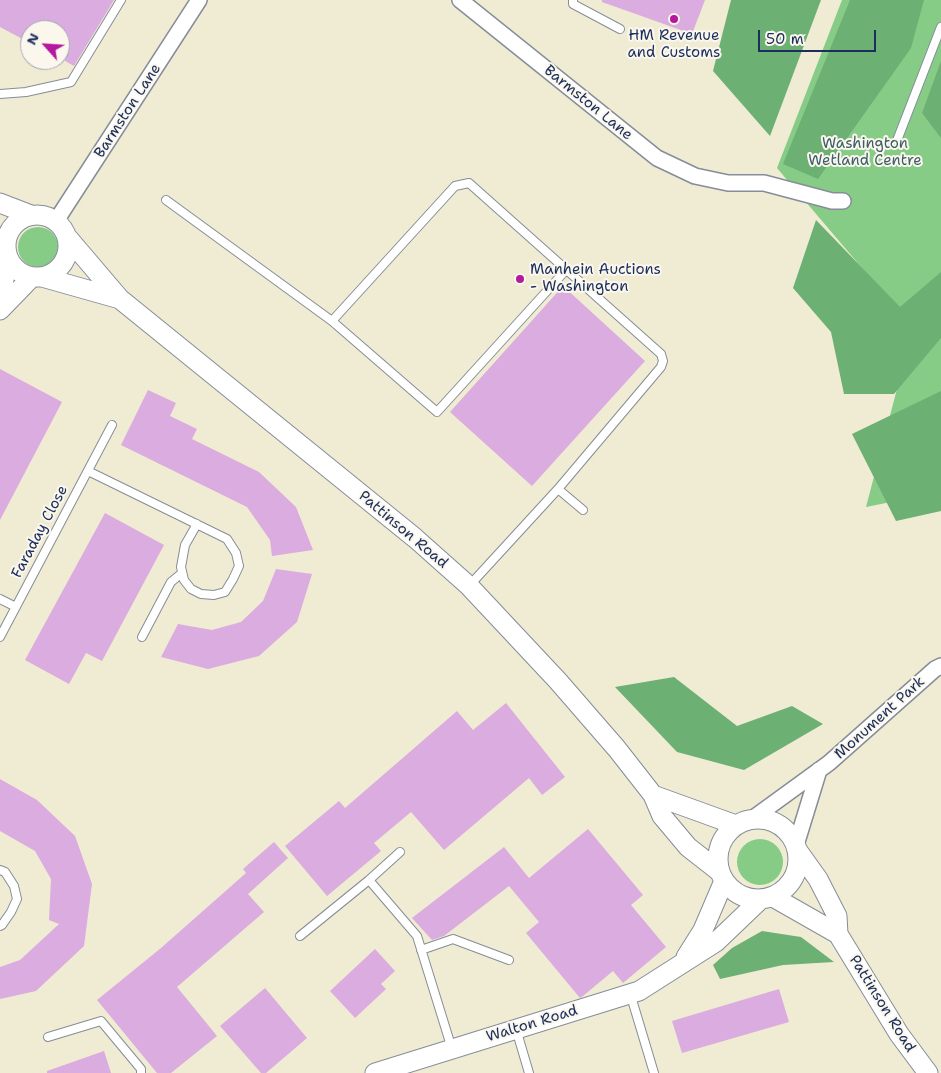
<!DOCTYPE html>
<style>
body{margin:0}
#map{position:relative;width:941px;height:1073px;overflow:hidden;background:#f0ebd3;font-family:"Shantell Sans",sans-serif}
canvas{display:block}
.north{position:absolute;left:20px;top:20px;width:50px;height:50px;box-sizing:border-box;background:#fbf7ec;border:1px solid #a1a7b3;border-radius:50%;rotate:296deg;font-size:14px;font-weight:700;line-height:20px;text-align:center;color:#1b2f5e}
.north::after{content:'';display:block;margin:auto;width:18px;height:22px;background:#b5179e;clip-path:polygon(50% 0,100% 100%,50% 72%,0 100%)}
.scale{position:absolute;left:758px;top:30px;width:118px;height:22px;box-sizing:border-box;border:2px solid #1b2f5e;border-top:0;padding-left:6px;font-size:15px;line-height:18px;white-space:nowrap;color:#1b2f5e;-webkit-text-stroke:4px #fbf7ec;paint-order:stroke}
</style>
<div id="map">
<canvas width="941" height="1073"></canvas>
<div class="north">N</div>
<div class="scale">50 m</div>
</div>
<script>
const ctx = document.querySelector('canvas').getContext('2d');
ctx.lineJoin = 'round';
function fillPath(path, color) {
  ctx.fillStyle = color;
  ctx.fill(path, 'evenodd');
}
function poly(rows) {
  const path = new Path2D();
  for (const r of rows) {
    if (r.length === 3) {
      path.moveTo(r[0] + r[2], r[1]);
      path.arc(r[0], r[1], r[2], 0, 2 * Math.PI);
      continue;
    }
    path.moveTo(r[0], r[1]);
    for (let i = 2; i < r.length; i += 2) path.lineTo(r[i], r[i + 1]);
  }
  return path;
}
function stroke(path, color, width, dash) {
  ctx.strokeStyle = color;
  ctx.lineWidth = width;
  ctx.lineCap = dash ? 'butt' : 'round';
  ctx.setLineDash(dash || []);
  ctx.stroke(path);
}
function label(font, color, halo, rows, align = 'center') {
  ctx.font = font + ' "Shantell Sans",sans-serif';
  ctx.lineWidth = 4;
  ctx.setLineDash([]);
  ctx.textBaseline = 'middle';
  ctx.strokeStyle = halo;
  ctx.fillStyle = color;
  for (const [text, x, y, turn = 0] of rows) {
    ctx.save();
    ctx.translate(x, y);
    ctx.rotate((+turn || 0) * Math.PI / 180);
    ctx.textAlign = isNaN(turn) ? turn : align;
    if (halo) ctx.strokeText(text, 0, 0);
    ctx.fillText(text, 0, 0);
    ctx.restore();
  }
}
const green = poly([
 [842,0,941,0,941,492,866,507,913,328,777,168],
 [38,247,20],
 [760,862,23]
]);
const forest = poly([
 [731,0,821,0,770,136,713,71],
 [850,0,924,0,911,48,818,179,783,164],
 [941,61,941,138,922,113],
 [816,220,900,307,941,272,941,338,894,394,844,394,831,332,793,288],
 [941,391,941,511,896,521,852,434],
 [674,677,737,726,792,706,823,724,744,770,677,752,615,687],
 [762,931,801,937,834,962,783,965,720,979,713,965,732,948]
]);
const building = poly([
 [0,0,114,0,74,66,60,58,60,30,30,30,30,43,0,27],
 [602,0,705,0,692,34,602,2],
 [563,286,645,361,532,486,450,412],
 [0,369,62,402,0,520],
 [148,390,176,403,170,416,197,429,192,439,259,472,296,507,313,550,272,556,270,540,247,507,121,445],
 [105,513,164,545,102,661,86,653,69,684,25,660],
 [276,569,312,574,297,622,259,656,208,669,161,657,178,624,212,630,241,622,263,601],
 [506,703,565,777,542,795,529,778,444,850,411,812,374,843,381,851,327,896,285,846,339,801,345,808,457,711,473,730],
 [0,779,37,800,75,836,92,884,84,946,36,991,0,999,0,967,20,960,59,924,49,920,51,879,35,851,0,831],
 [588,829,643,895,631,905,666,947,623,983,613,971,583,996,580,998,526,933,539,922,509,886,444,936,432,940,412,918,504,847,529,878],
 [274,842,288,858,248,894,264,912,177,987,217,1036,171,1073,157,1073,97,1000,161,948,246,873,243,869],
 [375,949,395,971,381,984,386,989,355,1018,330,991],
 [265,988,307,1038,266,1073,261,1073,220,1026],
 [779,989,789,1022,682,1053,672,1021],
 [104,1051,111,1073,47,1073,47,1071]
]);
const service = poly([
 [573,0,573,4,620,29],
 [0,94,26,92,71,82,121,0],
 [898,138,941,27],
 [166,200,332,321,437,412,566,270],
 [332,321,455,186,469,183,661,354,663,361,661,367,558,489],
 [88,471,227,539,236,553,239,566,233,579,225,592,214,595,201,594,191,589,184,580,181,567,185,545,197,524],
 [469,586,558,489,583,510],
 [0,599,16,607],
 [0,637,112,425],
 [142,637,171,582,182,573],
 [0,870,5,872,14,886,17,899,11,912,2,925,0,926],
 [369,880,400,852],
 [300,936,369,880,417,936,452,1049],
 [421,950,453,939,509,960],
 [630,993,654,1073],
 [516,1029,529,1073],
 [48,1037,101,1021,141,1069,141,1073]
]);
const minor = poly([
 [460,0,657,158,695,176,728,183,764,183,832,201,843,201],
 [56,221,199,0],
 [752,819,829,763,935,669,941,666],
 [796,845,819,770]
]);
const tertiary = poly([
 [0,203,31,215],
 [37,246,31],
 [68,238,120,299,415,538,469,586,558,681,617,749,653,795,662,816,688,847,720,872],
 [42,277,120,299],
 [0,295,9,260],
 [0,310,32,277],
 [653,795,736,825],
 [758,859,40],
 [798,851,818,879,837,916,838,934],
 [773,897,838,934,899,1034,928,1073],
 [686,957,703,930,724,881],
 [375,1073,639,991,716,942,760,900]
]);
const markers = [
 [674,19,5,"#b5179e"],
 [520,279,5,"#b5179e"]
];
const poiNames = [
 ["HM Revenue",674,36],
 ["and Customs",674,53],
 ["Manhein Auctions",530,270,"left"],
 ["- Washington",530,287,"left"]
];
const streetNames = [
 ["Barmston Lane",588,103,39],
 ["Barmston Lane",128,111,-57],
 ["Pattinson Road",403,530,40],
 ["Faraday Close",40,532,-62],
 ["Monument Park",880,718,-42],
 ["Pattinson Road",882,1004,58],
 ["Walton Road",532,1024,-17]
];
const parkNames = [
 ["Washington",865,144],
 ["Wetland Centre",865,161]
];
fillPath(green, '#86cc87');
fillPath(forest, '#6cb074');
fillPath(building, '#daacdf');
stroke(service, '#868d98', 10);
stroke(minor, '#868d98', 18);
stroke(tertiary, '#868d98', 21);
stroke(service, '#fff', 8);
stroke(minor, '#fff', 15);
stroke(tertiary, '#fff', 19);
for (const [x, y, r, color] of markers) {
  const dot = new Path2D();
  dot.arc(x, y, r, 0, 2 * Math.PI);
  ctx.fillStyle = color;
  ctx.fill(dot);
  stroke(dot, '#fbf7ec', 2);
}
label('15px', '#1b2f5e', '#fbf7ec', poiNames);
label('15px', '#1b2f5e', '#fbf7ec', streetNames);
label('15px', '#3b5e6a', '#fbf7ec', parkNames);
</script>
